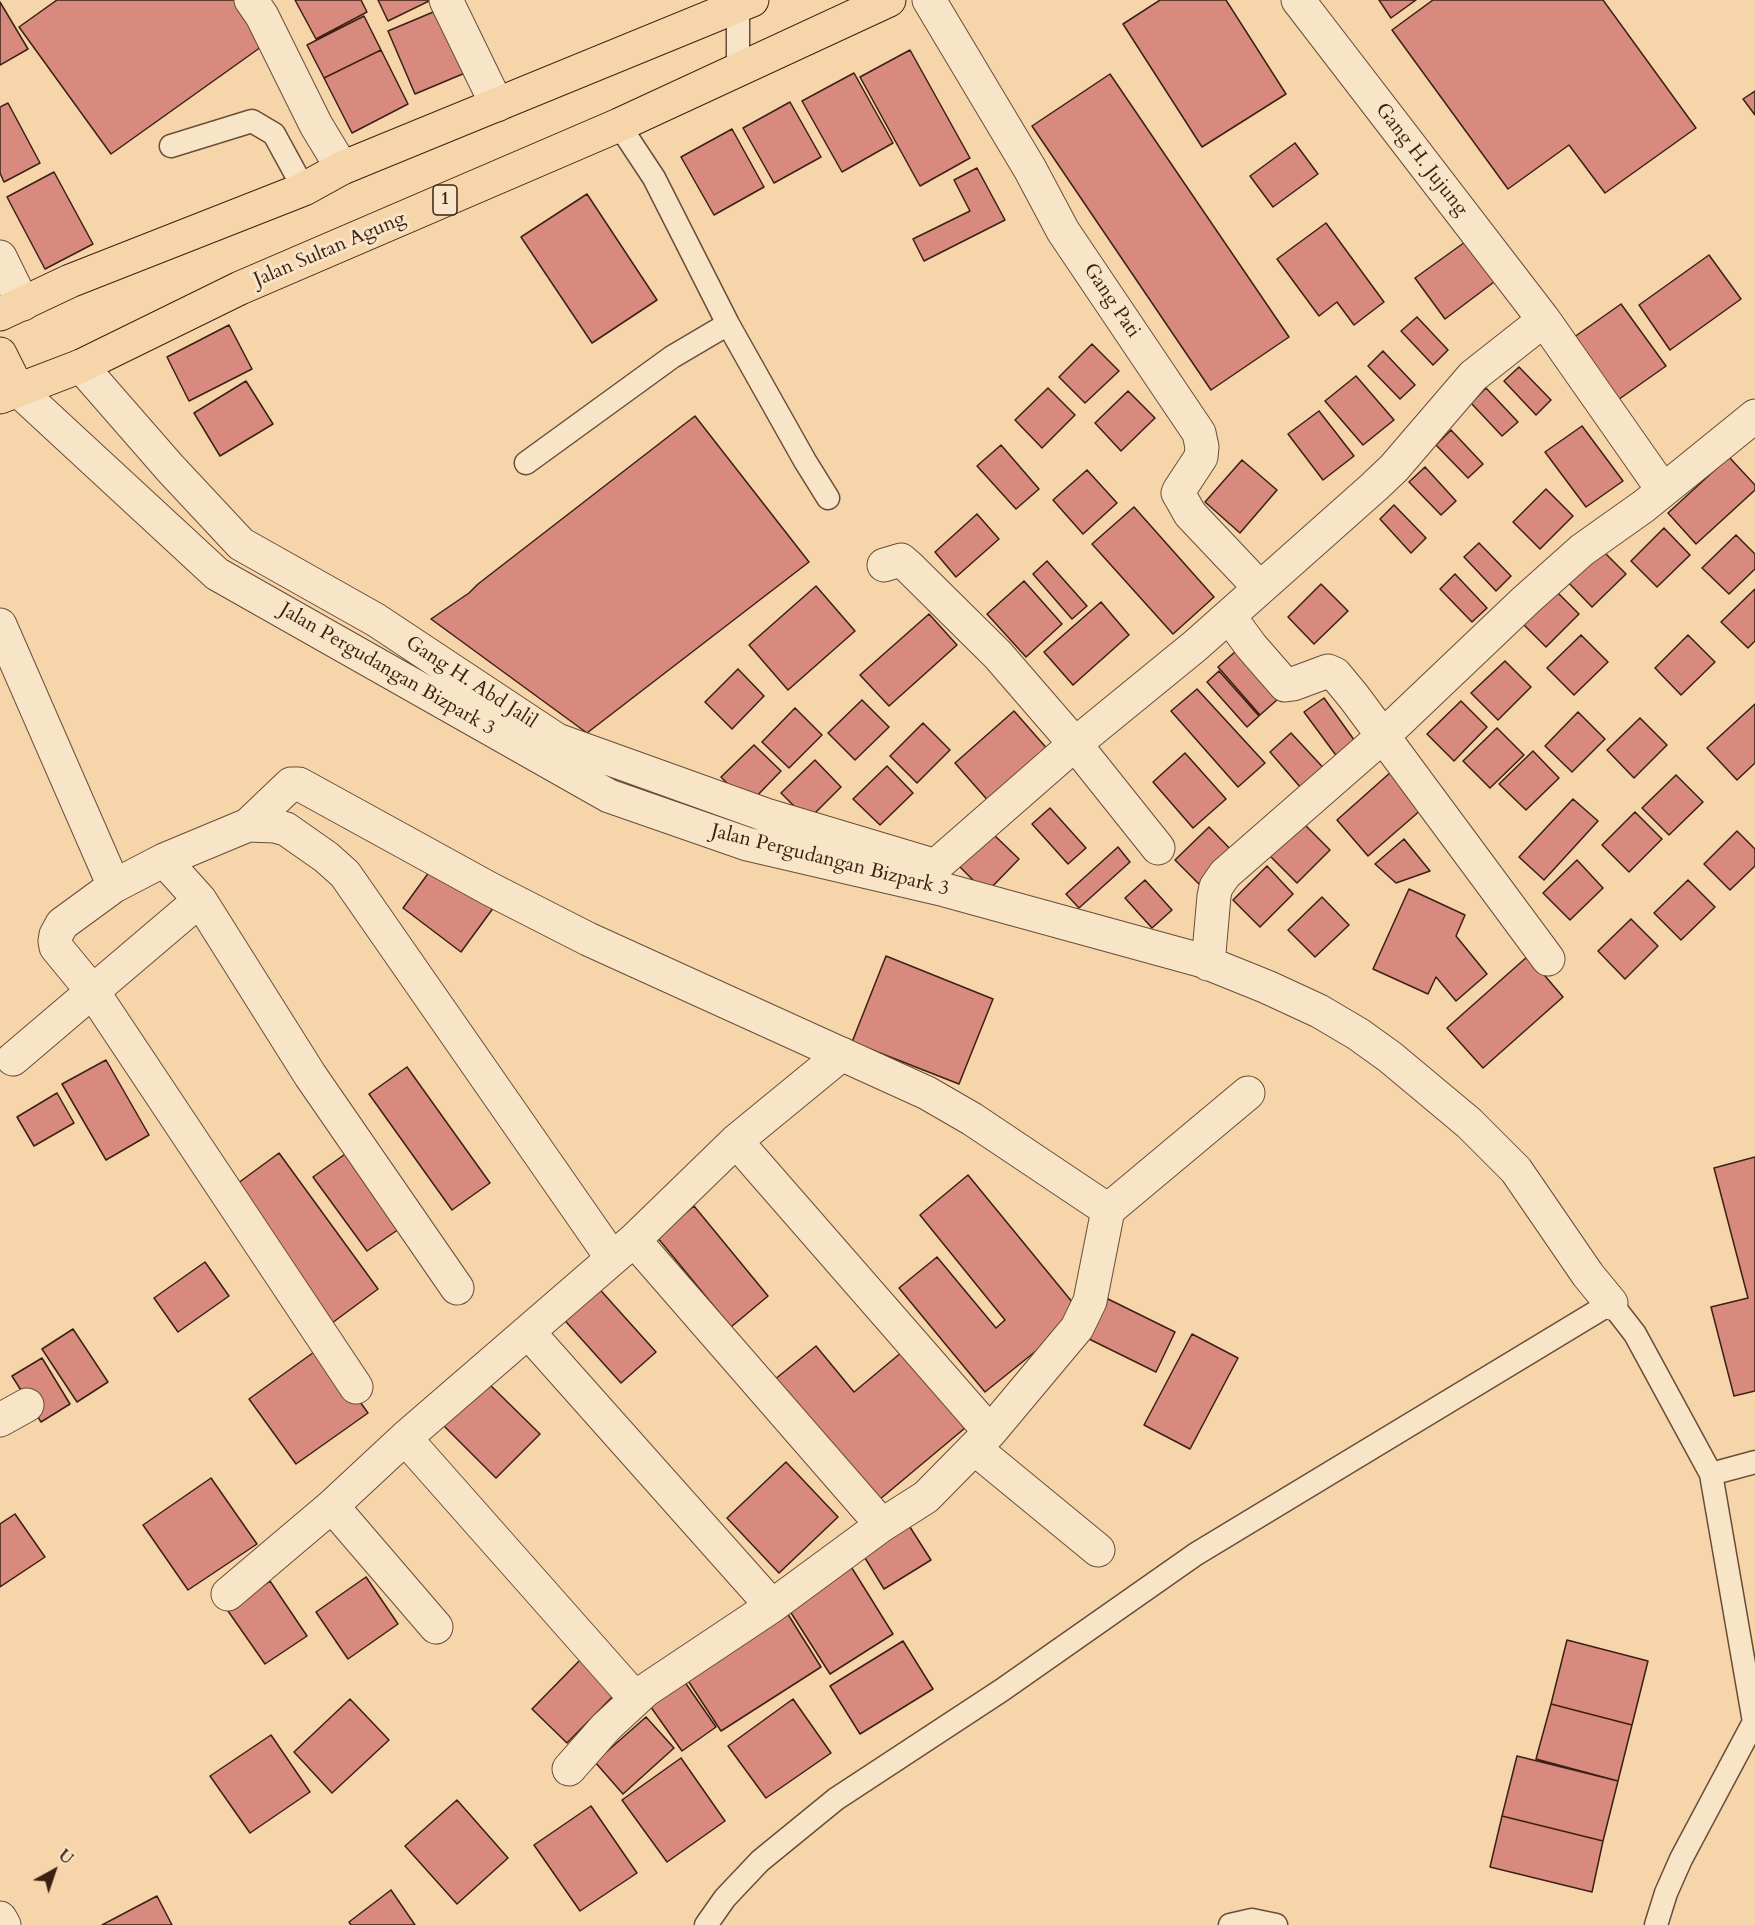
<!DOCTYPE html>
<style>
body{margin:0}
#map{position:relative;width:1755px;height:1925px;overflow:hidden;background:#f5d5a9;font-family:Cardo,serif}
canvas{display:block}
.north{position:absolute;left:24px;top:1841px;width:60px;height:60px;-webkit-text-stroke:4px #f8e4c7;paint-order:stroke;rotate:40deg;font-size:16px;font-weight:700;line-height:24px;text-align:center;color:#3b2013}
.north::after{content:'';display:block;margin:auto;width:21px;height:27px;background:#3b2013;clip-path:polygon(50% 0,100% 100%,50% 72%,0 100%)}
</style>
<div id="map">
<canvas width="1755" height="1925"></canvas>
<div class="north">U</div>
</div>
<script>
const ctx = document.querySelector('canvas').getContext('2d');
ctx.lineJoin = 'round';
function fillPath(path, color) {
  ctx.fillStyle = color;
  ctx.fill(path, 'evenodd');
}
function poly(rows) {
  const path = new Path2D();
  for (const r of rows) {
    path.moveTo(r[0], r[1]);
    for (let i = 2; i < r.length; i += 2) path.lineTo(r[i], r[i + 1]);
  }
  return path;
}
function stroke(path, color, width, dash) {
  ctx.strokeStyle = color;
  ctx.lineWidth = width;
  ctx.lineCap = dash ? 'butt' : 'round';
  ctx.setLineDash(dash || []);
  ctx.stroke(path);
}
function label(font, color, halo, rows, align = 'center') {
  ctx.font = font + ' Cardo,serif';
  ctx.lineWidth = 6;
  ctx.setLineDash([]);
  ctx.textBaseline = 'middle';
  ctx.strokeStyle = halo;
  ctx.fillStyle = color;
  for (const [text, x, y, turn = 0] of rows) {
    ctx.save();
    ctx.translate(x, y);
    ctx.rotate((+turn || 0) * Math.PI / 180);
    ctx.textAlign = isNaN(turn) ? turn : align;
    if (halo) ctx.strokeText(text, 0, 0);
    ctx.fillText(text, 0, 0);
    ctx.restore();
  }
}
const building = poly([
 [57,0,238,0,268,42,111,154,19,27,57,0],
 [295,0,361,0,367,12,316,39,295,0],
 [378,0,431,0,388,21,378,0],
 [1160,0,1226,0,1286,94,1202,147,1123,24,1160,0],
 [1379,0,1416,0,1391,18,1379,0],
 [1433,0,1603,0,1696,128,1605,193,1569,145,1508,189,1392,30,1433,0],
 [0,2,28,49,0,65,0,2],
 [438,10,465,73,415,94,388,31,438,10],
 [364,16,381,50,324,78,307,45,364,16],
 [381,50,408,104,352,133,324,78,381,50],
 [910,50,970,158,920,186,860,77,910,50],
 [854,73,893,143,842,172,802,101,854,73],
 [1110,74,1289,337,1211,390,1032,126,1110,74],
 [1755,91,1755,115,1743,99,1755,91],
 [790,102,821,157,774,183,743,128,790,102],
 [8,103,40,163,4,182,0,173,0,107,8,103],
 [732,129,764,187,714,215,681,157,732,129],
 [1295,143,1318,174,1273,207,1250,176,1295,143],
 [977,168,1005,220,924,261,913,239,970,211,954,180,977,168],
 [54,172,93,244,45,269,7,197,54,172],
 [587,194,657,300,592,343,521,237,587,194],
 [1326,223,1384,302,1354,325,1337,302,1319,316,1277,259,1326,223],
 [1472,237,1502,276,1445,319,1415,278,1472,237],
 [1709,255,1741,299,1670,350,1639,305,1709,255],
 [1621,304,1666,366,1615,402,1570,340,1621,304],
 [1417,317,1448,350,1433,365,1401,331,1417,317],
 [229,325,252,369,189,401,167,357,229,325],
 [1092,344,1119,371,1085,403,1059,377,1092,344],
 [1383,351,1415,385,1400,399,1368,366,1383,351],
 [1519,367,1551,400,1536,415,1504,381,1519,367],
 [1356,376,1394,420,1363,445,1325,401,1356,376],
 [246,381,273,424,220,456,194,413,246,381],
 [1048,388,1075,415,1042,448,1015,420,1048,388],
 [1486,388,1518,422,1502,436,1471,403,1486,388],
 [1128,391,1155,418,1121,451,1095,423,1128,391],
 [1319,411,1354,456,1323,480,1288,434,1319,411],
 [695,416,809,562,587,733,431,619,469,593,478,584,695,416],
 [1582,426,1623,481,1586,507,1545,452,1582,426],
 [1451,430,1483,464,1468,478,1436,445,1451,430],
 [1001,445,1039,489,1016,509,977,466,1001,445],
 [1729,457,1755,485,1755,490,1696,544,1668,513,1729,457],
 [1242,460,1277,490,1240,533,1205,502,1242,460],
 [1425,467,1456,501,1441,515,1409,482,1425,467],
 [1087,470,1117,503,1083,534,1053,500,1087,470],
 [1546,489,1573,516,1540,549,1513,522,1546,489],
 [1394,505,1426,538,1411,553,1380,519,1394,505],
 [1134,507,1214,597,1173,634,1092,544,1134,507],
 [977,514,999,539,956,577,935,552,977,514],
 [1664,528,1690,555,1657,587,1631,561,1664,528],
 [1736,535,1755,554,1755,569,1729,594,1702,568,1736,535],
 [1479,543,1511,576,1496,591,1464,557,1479,543],
 [1600,548,1626,574,1592,607,1566,580,1600,548],
 [1047,561,1087,606,1072,619,1033,574,1047,561],
 [1455,574,1487,608,1472,622,1440,589,1455,574],
 [1024,581,1062,624,1026,657,987,614,1024,581],
 [1321,584,1348,611,1314,644,1288,617,1321,584],
 [816,586,855,631,788,690,749,645,816,586],
 [1552,587,1579,614,1546,647,1519,620,1552,587],
 [1755,589,1755,641,1748,648,1721,622,1755,589],
 [1101,602,1129,635,1073,685,1044,652,1101,602],
 [929,614,957,645,889,706,860,675,929,614],
 [1581,635,1608,662,1574,695,1547,668,1581,635],
 [1688,635,1715,662,1681,695,1655,668,1688,635],
 [1245,643,1287,691,1260,715,1218,667,1245,643],
 [1505,661,1531,687,1498,720,1471,693,1505,661],
 [738,669,764,696,732,729,705,702,738,669],
 [1219,671,1259,716,1247,727,1207,682,1219,671],
 [1197,689,1265,763,1238,787,1171,711,1197,689],
 [1324,698,1357,744,1338,758,1304,712,1324,698],
 [862,700,889,727,855,760,828,733,862,700],
 [1461,701,1487,727,1454,761,1427,734,1461,701],
 [1755,704,1755,763,1737,780,1707,748,1755,704],
 [795,708,822,735,789,768,762,742,795,708],
 [1014,711,1050,752,991,804,955,763,1014,711],
 [1578,712,1605,739,1572,772,1545,746,1578,712],
 [1640,718,1667,745,1634,778,1607,750,1640,718],
 [923,723,950,750,917,783,890,756,923,723],
 [1497,728,1524,755,1490,788,1463,761,1497,728],
 [1291,733,1330,775,1307,795,1270,752,1291,733],
 [754,745,781,771,748,805,721,777,754,745],
 [1533,751,1559,778,1526,810,1499,784,1533,751],
 [1185,753,1226,799,1193,828,1153,782,1185,753],
 [815,760,841,787,808,820,781,793,815,760],
 [887,766,913,793,880,825,853,799,887,766],
 [1391,772,1422,809,1368,856,1337,820,1391,772],
 [1676,775,1703,802,1669,835,1642,808,1676,775],
 [1573,799,1598,821,1544,880,1519,857,1573,799],
 [1050,808,1086,848,1068,864,1032,824,1050,808],
 [1635,812,1662,839,1629,872,1602,845,1635,812],
 [1303,823,1330,850,1297,883,1270,856,1303,823],
 [1209,827,1235,854,1202,887,1175,860,1209,827],
 [1737,831,1755,849,1755,866,1730,890,1704,864,1737,831],
 [992,833,1019,859,986,893,959,866,992,833],
 [1404,839,1430,871,1396,883,1375,864,1404,839],
 [1118,847,1130,862,1079,908,1066,894,1118,847],
 [1577,860,1603,888,1570,920,1543,893,1577,860],
 [435,864,494,907,461,952,403,908,435,864],
 [1267,866,1293,894,1260,927,1233,900,1267,866],
 [1145,880,1172,910,1152,928,1125,898,1145,880],
 [1688,880,1715,907,1681,940,1654,913,1688,880],
 [1409,889,1465,915,1456,936,1487,974,1456,1001,1436,977,1428,994,1373,969,1409,889],
 [1322,897,1349,925,1315,957,1288,930,1322,897],
 [1631,919,1658,946,1625,979,1598,951,1631,919],
 [886,956,993,999,959,1084,852,1042,886,956],
 [1528,956,1563,997,1483,1068,1447,1028,1528,956],
 [106,1060,149,1135,106,1160,62,1084,106,1060],
 [407,1067,490,1183,452,1210,369,1094,407,1067],
 [57,1093,74,1123,34,1146,17,1117,57,1093],
 [348,1152,402,1227,367,1251,313,1177,348,1152],
 [279,1153,378,1289,328,1326,230,1189,279,1153],
 [1755,1157,1755,1391,1734,1396,1711,1307,1748,1298,1714,1168,1755,1157],
 [968,1175,1082,1314,985,1392,899,1288,937,1257,996,1328,1005,1320,920,1215,968,1175],
 [694,1206,768,1296,731,1327,657,1237,694,1206],
 [205,1262,229,1296,178,1332,154,1298,205,1262],
 [594,1283,656,1352,621,1383,559,1314,594,1283],
 [1104,1297,1175,1332,1156,1372,1085,1337,1104,1297],
 [73,1329,108,1382,77,1402,42,1349,73,1329],
 [1192,1334,1238,1358,1190,1449,1144,1425,1192,1334],
 [816,1346,854,1392,902,1352,965,1428,873,1505,774,1380,816,1346],
 [321,1347,368,1413,296,1464,249,1399,321,1347],
 [42,1358,70,1404,41,1422,12,1376,42,1358],
 [484,1379,540,1434,496,1478,441,1423,484,1379],
 [786,1462,838,1517,779,1573,727,1518,786,1462],
 [211,1478,257,1544,188,1590,143,1525,211,1478],
 [15,1514,45,1557,0,1587,0,1524,15,1514],
 [908,1524,931,1560,884,1589,862,1553,908,1524],
 [850,1565,893,1634,830,1674,786,1605,850,1565],
 [366,1577,398,1624,348,1659,316,1612,366,1577],
 [270,1581,307,1636,265,1664,228,1611,270,1581],
 [784,1608,821,1667,721,1731,683,1673,784,1608],
 [1567,1640,1648,1661,1632,1725,1551,1704,1567,1640],
 [903,1641,933,1689,860,1734,830,1686,903,1641],
 [582,1658,617,1692,567,1743,532,1709,582,1658],
 [682,1678,716,1727,682,1751,648,1703,682,1678],
 [350,1699,389,1740,332,1793,294,1752,350,1699],
 [793,1699,831,1753,766,1798,728,1746,793,1699],
 [1551,1704,1632,1725,1618,1781,1536,1759,1551,1704],
 [646,1717,674,1748,623,1794,595,1762,646,1717],
 [271,1735,310,1792,250,1833,210,1776,271,1735],
 [1517,1756,1618,1781,1603,1841,1502,1816,1517,1756],
 [681,1758,725,1821,667,1862,622,1800,681,1758],
 [457,1800,508,1858,457,1904,405,1846,457,1800],
 [591,1806,637,1873,580,1911,534,1845,591,1806],
 [1502,1816,1603,1841,1592,1892,1490,1867,1502,1816],
 [391,1890,415,1925,351,1925,349,1922,391,1890],
 [157,1896,172,1925,102,1925,157,1896]
]);
const service = poly([
 [735,0,738,6,738,70],
 [619,125,654,178,728,324,805,461,828,498],
 [171,146,252,121,274,134,304,189],
 [526,463,672,357,728,324],
 [1711,1474,1755,1462],
 [706,1925,725,1898,760,1861,836,1799,1002,1690,1196,1554,1611,1303,1635,1334,1711,1474,1754,1722,1681,1859,1666,1893,1656,1925],
 [1230,1925,1252,1920,1276,1925]
]);
const minor = poly([
 [251,0,262,16,316,125,342,168],
 [446,0,497,105],
 [929,0,1030,169,1063,231,1199,433,1202,447,1201,457,1180,489,1178,493,1181,498,1190,514,1260,588],
 [1298,0,1544,320,1663,490],
 [0,257,23,304],
 [81,366,170,468,241,544,376,620,557,740,766,815,933,865,940,862,1075,744,1195,646,1374,487,1394,468,1473,376,1544,320],
 [18,390,217,574,609,796,747,844,945,890,1200,960,1267,987,1319,1011,1358,1034,1390,1057,1469,1123,1516,1170,1588,1275,1611,1303],
 [884,565,901,560,908,566,998,655,1075,744,1158,848],
 [1229,616,1251,646,1285,685,1293,684,1328,671,1335,674,1354,697,1548,959],
 [0,625,114,886],
 [248,825,275,826,286,829,326,857,345,874,612,1258],
 [164,860,200,900,310,1075,457,1288],
 [1208,964,1214,896,1216,887,1225,874,1383,736,1526,600,1582,550,1644,506,1755,416],
 [13,1059,200,900],
 [736,1141,990,1432],
 [634,1240,882,1525],
 [529,1333,772,1606],
 [356,1387,93,992,56,947,55,941,56,935,62,924,114,886,164,860,248,825,291,784,299,784,490,889,588,939,927,1093,972,1119,1108,1210],
 [0,1420,27,1405],
 [405,1438,635,1698],
 [974,1448,1098,1550],
 [332,1506,436,1627],
 [228,1594,332,1506,405,1438,634,1240,736,1141,842,1054],
 [569,1769,606,1727,646,1690,772,1606,882,1525,926,1497,990,1432,1077,1328,1090,1301,1108,1210,1248,1093],
 [0,1918,4,1925]
]);
const trunk = poly([
 [0,314,70,281,304,189,342,168,752,0],
 [0,354,18,390],
 [0,397,81,366,240,288,619,125,889,0]
]);
const shields = [
 [445,200,24]
];
const shieldNames = [
 ["1",445,200]
];
const streetNames = [
 ["Gang H. Jujung",1421,160,52],
 ["Jalan Sultan Agung",330,250,-23],
 ["Gang Pati",1111,301,56],
 ["Jalan Pergudangan Bizpark 3",387,670,30],
 ["Gang H. Abd Jalil",471,683,33],
 ["Jalan Pergudangan Bizpark 3",830,861,14]
];
fillPath(building, '#d98a7f');
stroke(building, '#3b2013', 1.5);
stroke(service, '#6a4d38', 25);
stroke(minor, '#6a4d38', 35);
stroke(trunk, '#3b2013', 35);
stroke(service, '#f8e4c7', 22);
stroke(minor, '#f8e4c7', 33);
stroke(trunk, '#f5d5a9', 33);
for (const [x, y, w] of shields) {
  const box = new Path2D();
  box.roundRect(x - w / 2, y - 15, w, 30, 4.5);
  ctx.fillStyle = '#f8e4c7';
  ctx.fill(box);
  stroke(box, '#3b2013', 1.5);
}
label('bold 18px', '#3b2013', null, shieldNames);
label('20px', '#3b2013', '#f8e4c7', streetNames);
</script>
